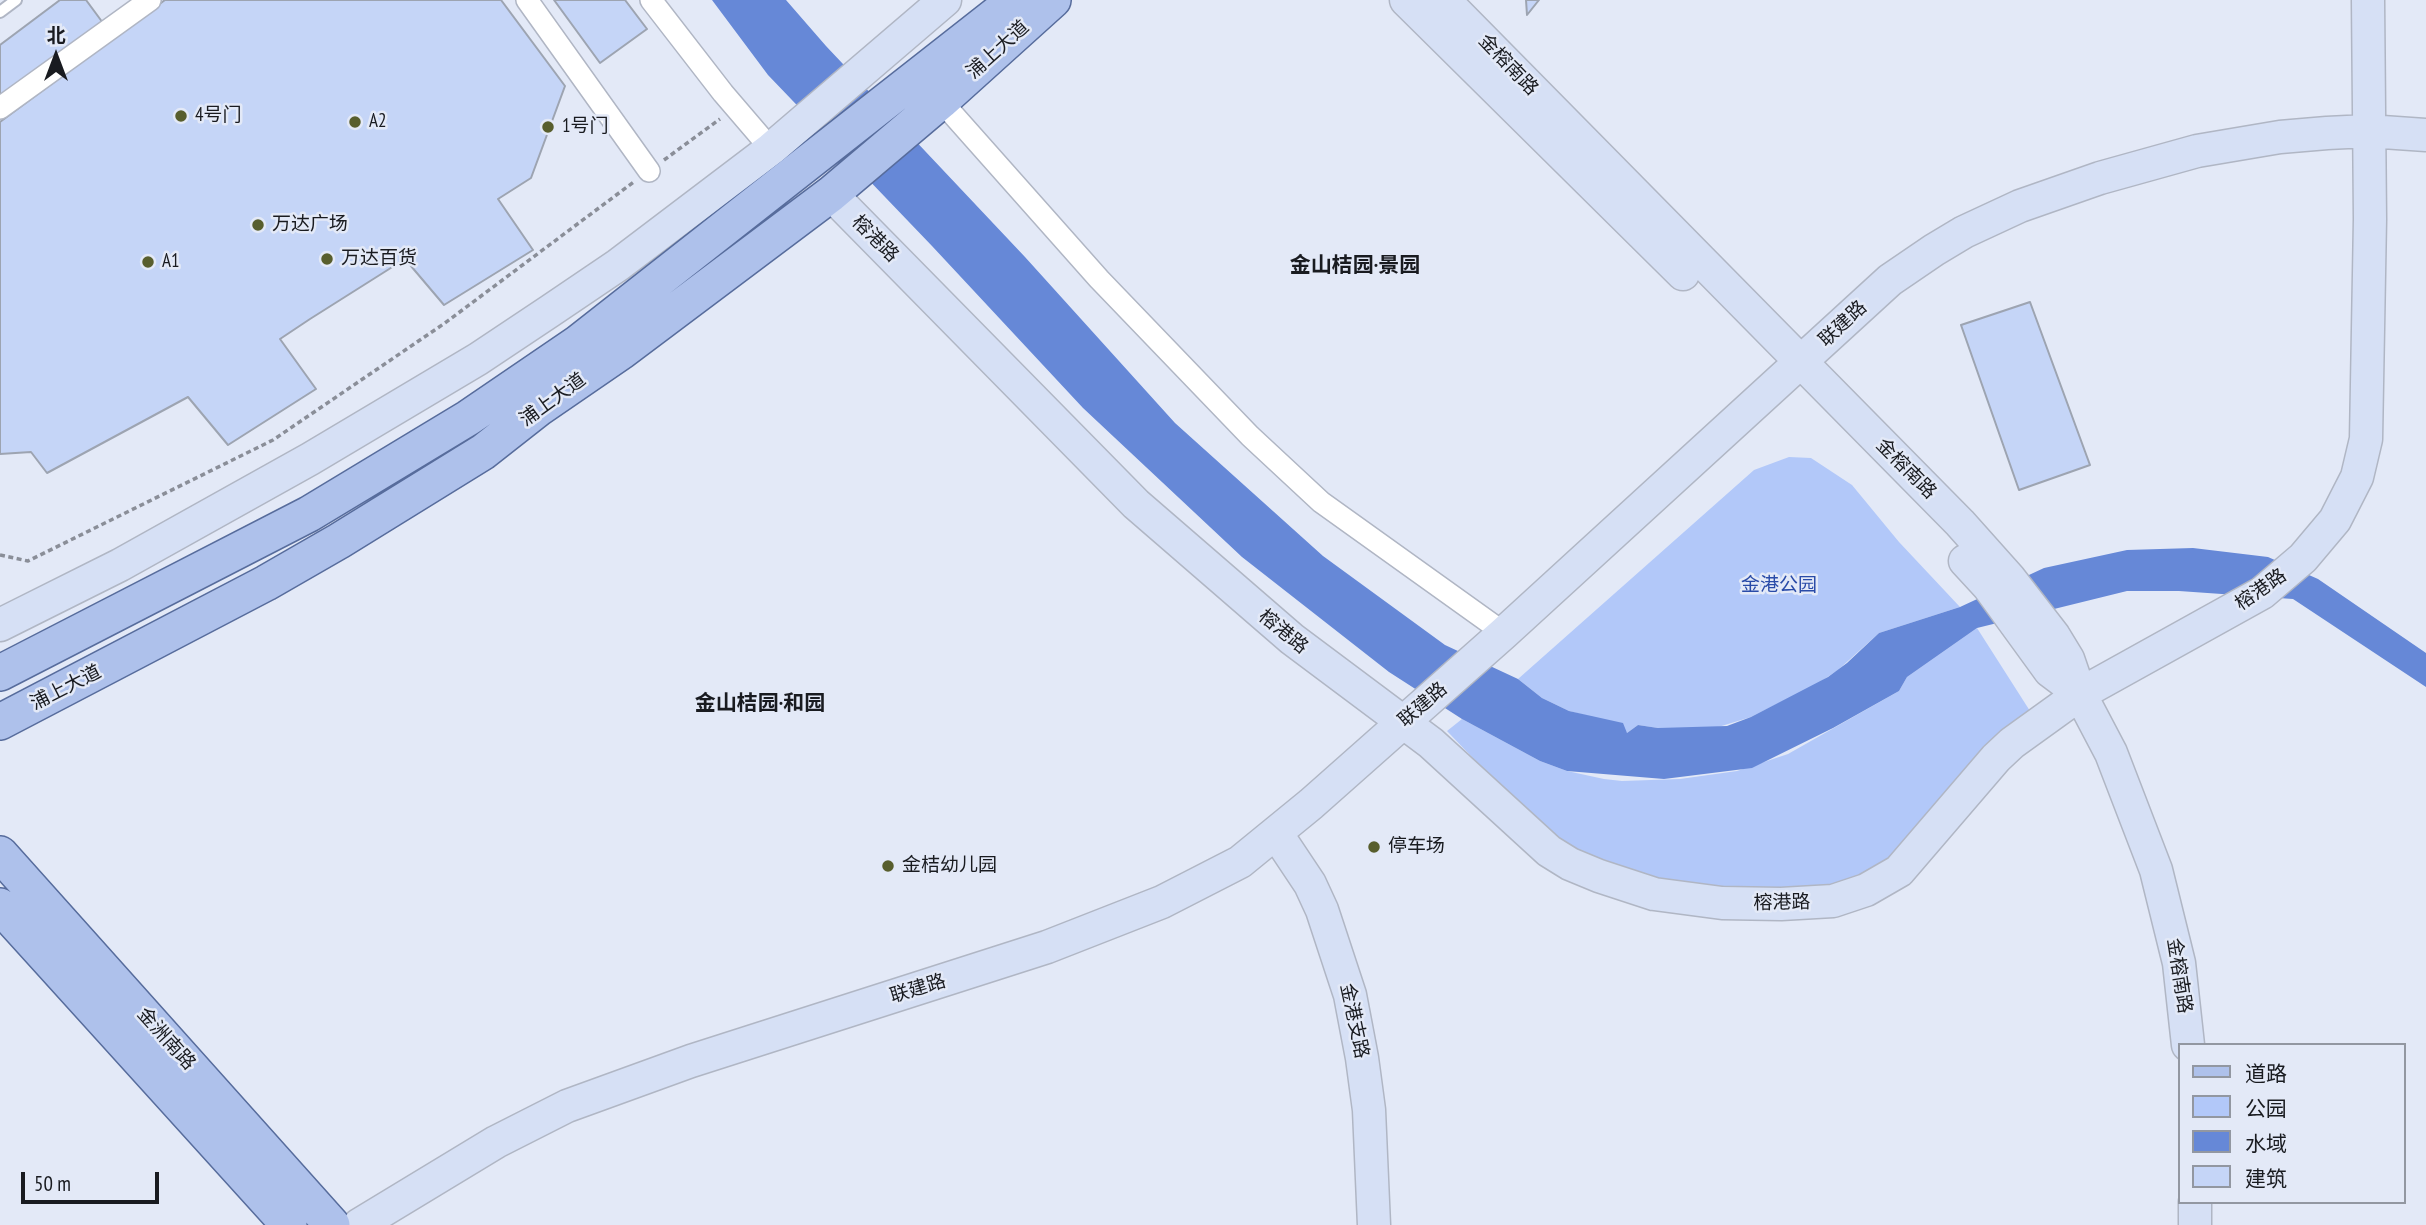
<!DOCTYPE html>
<meta charset="utf-8">
<style>
body{margin:0}
#map{position:relative;width:2426px;height:1225px;overflow:hidden;background:#e3e9f7;font-family:"PT Sans Narrow","Noto Sans SC",sans-serif}
canvas{display:block}
.legend{position:absolute;left:2178px;top:1043px;width:228px;height:161px;box-sizing:border-box;background:#e3e9f7;border:2px solid #9297a1;margin:0;padding:9px 12px;list-style:none;font-size:21px;color:#191b20}
.legend li{display:flex;align-items:center;gap:14px;height:35px}
.legend b{width:35px;border:2px solid #9297a1}
.north{position:absolute;left:21px;top:21px;width:70px;height:70px;-webkit-text-stroke:5px #e3e9f7;paint-order:stroke;rotate:0deg;font-size:19px;font-weight:700;line-height:28px;text-align:center;color:#191b20}
.north::after{content:'';display:block;margin:auto;width:24px;height:32px;background:#191b20;clip-path:polygon(50% 0,100% 100%,50% 72%,0 100%)}
.scale{position:absolute;left:21px;top:1172px;width:138px;height:32px;box-sizing:border-box;border:4px solid #191b20;border-top:0;padding-left:9px;font-size:21px;line-height:24px;white-space:nowrap;color:#191b20;-webkit-text-stroke:5px #e3e9f7;paint-order:stroke}
</style>
<div id="map">
<canvas width="2426" height="1225"></canvas>
<ul class="legend">
<li><b style="height:9px;background:#aec1eb"></b>道路</li>
<li><b style="height:19px;background:#b2c8f9"></b>公园</li>
<li><b style="height:19px;background:#6688d7"></b>水域</li>
<li><b style="height:19px;background:#c5d5f7"></b>建筑</li>
</ul>
<div class="north">北</div>
<div class="scale">50 m</div>
</div>
<script>
const ctx = document.querySelector('canvas').getContext('2d');
ctx.lineJoin = 'round';
function fillPath(path, color) {
  ctx.fillStyle = color;
  ctx.fill(path, 'evenodd');
}
function poly(rows) {
  const path = new Path2D();
  for (const r of rows) {
    path.moveTo(r[0], r[1]);
    for (let i = 2; i < r.length; i += 2) path.lineTo(r[i], r[i + 1]);
  }
  return path;
}
function stroke(path, color, width, dash) {
  ctx.strokeStyle = color;
  ctx.lineWidth = width;
  ctx.lineCap = dash ? 'butt' : 'round';
  ctx.setLineDash(dash || []);
  ctx.stroke(path);
}
function label(font, color, halo, rows, align = 'center') {
  ctx.font = font + ' "PT Sans Narrow","Noto Sans SC",sans-serif';
  ctx.lineWidth = 5;
  ctx.setLineDash([]);
  ctx.textBaseline = 'middle';
  ctx.strokeStyle = halo;
  ctx.fillStyle = color;
  for (const [text, x, y, turn = 0] of rows) {
    ctx.save();
    ctx.translate(x, y);
    ctx.rotate((+turn || 0) * Math.PI / 180);
    ctx.textAlign = isNaN(turn) ? turn : align;
    if (halo) ctx.strokeText(text, 0, 0);
    ctx.fillText(text, 0, 0);
    ctx.restore();
  }
}
const green = poly([
 [1789,457,1811,458,1852,485,1899,542,1960,607,1879,633,1838,670,1817,684,1751,717,1715,728,1658,728,1638,725,1627,733,1604,720,1569,711,1542,698,1518,679,1754,470],
 [1977,628,2030,711,1995,737,1998,747,1884,869,1818,890,1704,889,1617,870,1561,842,1492,778,1447,731,1462,719,1540,761,1567,771,1604,779,1622,781,1680,779,1737,771,1788,754,1899,691,1907,677]
]);
const water = poly([
 [712,0,786,0,826,46,1025,257,1175,423,1323,556,1445,645,1518,679,1542,698,1569,711,1623,723,1627,733,1638,725,1658,728,1727,726,1751,717,1828,677,1847,663,1879,633,1960,607,2044,568,2127,550,2193,548,2268,557,2318,579,2426,653,2426,687,2293,599,2179,591,2127,591,1977,628,1907,677,1899,691,1833,728,1752,768,1664,779,1567,771,1540,761,1462,719,1389,672,1242,557,1083,408,932,246,768,75]
]);
const building = poly([
 [60,0,86,0,103,23,0,98,0,45,60,0],
 [165,0,501,0,565,86,531,178,498,199,533,250,444,305,405,259,310,319,280,339,316,389,228,445,188,397,47,473,31,452,0,454,0,122,165,0],
 [554,0,625,0,647,29,600,63,554,0],
 [1526,0,1539,0,1527,15,1526,0],
 [2030,302,2090,465,2019,490,1961,325,2030,302]
]);
const path = poly([
 [664,160,720,119],
 [0,555,28,561,273,440,445,323,635,181]
]);
const lane = poly([
 [0,12,16,0]
]);
const street = poly([
 [527,0,649,171],
 [651,0,723,93,771,149],
 [941,101,1099,279,1250,436,1321,502,1504,633],
 [0,108,150,0]
]);
const secondary = poly([
 [1406,0,1683,274],
 [1444,0,1960,523,2010,579,2054,636,2068,659,2080,694,2111,753,2156,870,2179,963,2188,1045],
 [831,194,1136,504,1292,639,1431,743,1549,851,1570,864,1599,876,1654,894,1722,903,1781,904,1833,901,1866,890,1899,871,1996,758,2012,743,2080,694,2262,593,2303,558,2335,520,2357,477,2366,439,2370,219,2368,0],
 [1965,561,1989,587,2050,671,2074,689],
 [0,625,120,565,310,459,478,359,550,311,618,265,771,149,945,0],
 [1276,833,1310,884,1322,910,1350,995,1362,1058,1369,1110,1374,1225],
 [359,1225,496,1142,567,1106,691,1061,1047,947,1162,902,1240,862,1311,804,1504,633,1890,280,1934,250,1964,232,2020,206,2100,178,2197,151,2280,137,2327,133,2368,131,2426,135],
 [2195,1225,2195,1202]
]);
const primary = poly([
 [0,673,309,514,468,418,578,343,1015,0],
 [0,722,266,583,339,541,483,452,539,408,622,351,831,194,941,101,1053,0],
 [0,854,332,1225],
 [0,906,289,1225]
]);
const markers = [
 [181,116,7,"#585e2d"],
 [355,122,7,"#585e2d"],
 [548,127,7,"#585e2d"],
 [258,225,7,"#585e2d"],
 [327,259,7,"#585e2d"],
 [148,262,7,"#585e2d"],
 [1374,847,7,"#585e2d"],
 [888,866,7,"#585e2d"]
];
const streetNames = [
 ["浦上大道",998,50,-42],
 ["金榕南路",1508,65,46],
 ["榕港路",875,239,45],
 ["联建路",1843,324,-43],
 ["浦上大道",553,400,-36],
 ["金榕南路",1906,469,45],
 ["榕港路",2261,590,-35],
 ["榕港路",1283,632,39],
 ["浦上大道",66,688,-27],
 ["联建路",1423,705,-41],
 ["榕港路",1782,903,-1],
 ["金榕南路",2179,976,81],
 ["联建路",918,989,-17],
 ["金港支路",1354,1021,78],
 ["金洲南路",166,1039,48]
];
const poiNames = [
 ["4号门",195,116],
 ["A2",369,122],
 ["1号门",562,127],
 ["万达广场",272,225],
 ["万达百货",341,259],
 ["A1",162,262],
 ["停车场",1388,847],
 ["金桔幼儿园",902,866]
];
const parkNames = [
 ["金港公园",1779,586]
];
const neighbourhoodNames = [
 ["金山桔园·景园",1355,266],
 ["金山桔园·和园",760,704]
];
fillPath(green, '#b2c8f9');
fillPath(water, '#6688d7');
fillPath(building, '#c5d5f7');
stroke(building, '#9da4b1', 2);
stroke(lane, '#b0b6c4', 14);
stroke(street, '#b0b6c4', 24);
stroke(secondary, '#b0b6c4', 35);
stroke(primary, '#576c9c', 38);
stroke(path, '#8a8e98', 3.5, [5, 3.5]);
stroke(lane, '#fff', 10);
stroke(street, '#fff', 21);
stroke(secondary, '#d6e0f5', 32);
stroke(primary, '#aec1eb', 35);
for (const [x, y, r, color] of markers) {
  const dot = new Path2D();
  dot.arc(x, y, r, 0, 2 * Math.PI);
  ctx.fillStyle = color;
  ctx.fill(dot);
  stroke(dot, '#e3e9f7', 2.5);
}
label('19px', '#191b20', '#e3e9f7', streetNames);
label('19px', '#191b20', '#e3e9f7', poiNames, 'left');
label('19px', '#294ba8', '#e3e9f7', parkNames);
label('bold 21px', '#191b20', '#e3e9f7', neighbourhoodNames);
</script>
